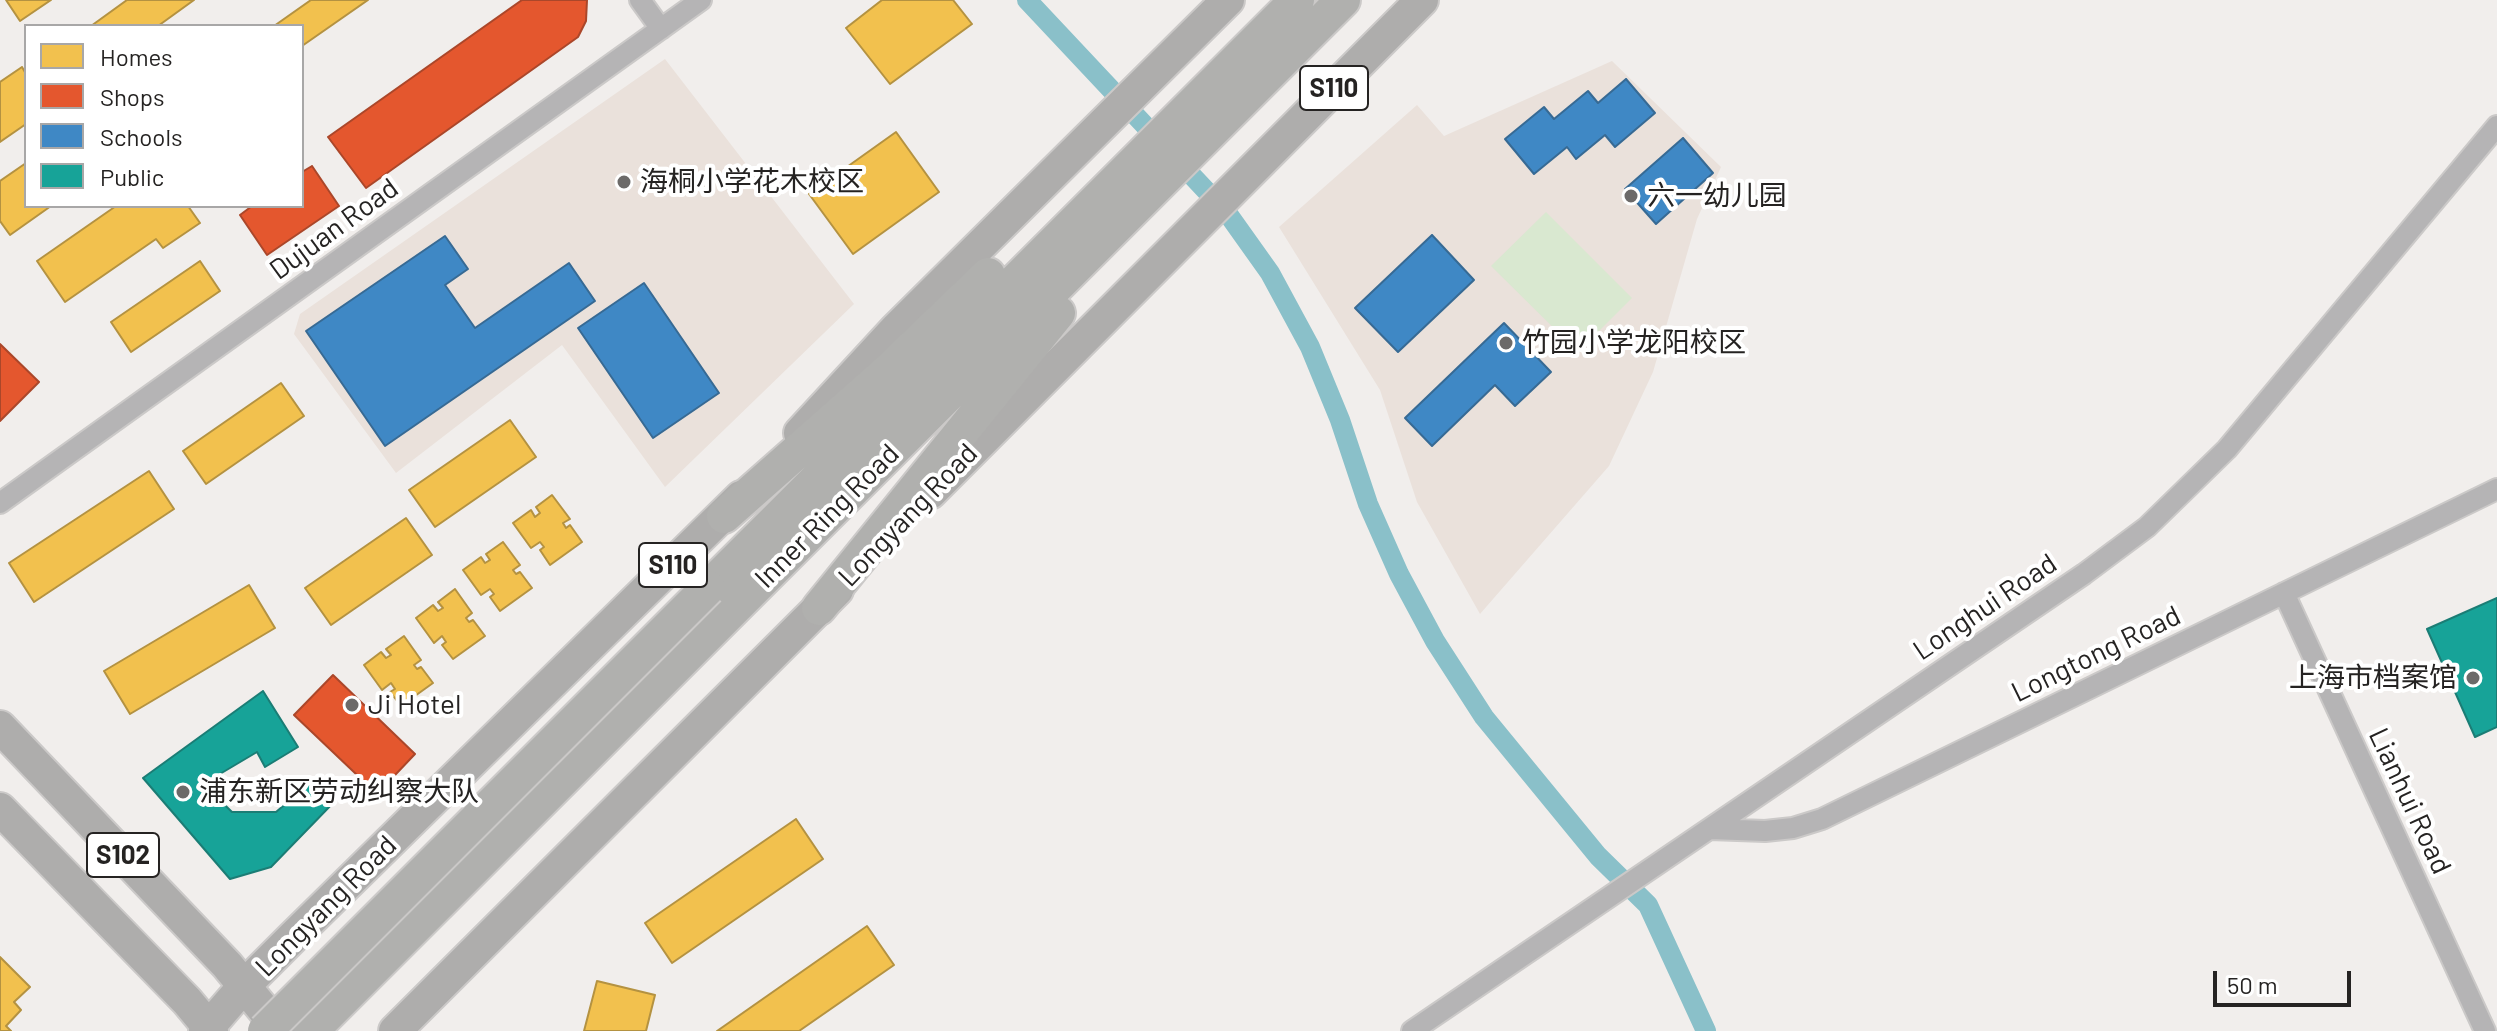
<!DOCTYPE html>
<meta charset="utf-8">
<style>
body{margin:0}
#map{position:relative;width:2497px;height:1031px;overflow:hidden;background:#f1eeec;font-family:Barlow,sans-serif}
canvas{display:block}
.legend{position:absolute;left:24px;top:24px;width:280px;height:184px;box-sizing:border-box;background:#fff;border:2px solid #a8a7a7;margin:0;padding:10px 14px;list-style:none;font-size:24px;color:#252322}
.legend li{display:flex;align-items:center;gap:16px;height:40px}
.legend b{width:40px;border:2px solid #a8a7a7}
.scale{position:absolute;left:2213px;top:971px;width:138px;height:36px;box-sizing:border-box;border:4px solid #252322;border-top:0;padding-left:10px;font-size:24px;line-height:28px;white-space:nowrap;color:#252322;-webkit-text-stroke:6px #fff;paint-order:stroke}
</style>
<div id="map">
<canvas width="2497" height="1031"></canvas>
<ul class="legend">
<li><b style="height:22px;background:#f2c14e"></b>Homes</li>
<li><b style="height:22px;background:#e4572e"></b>Shops</li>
<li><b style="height:22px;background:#3f88c5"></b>Schools</li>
<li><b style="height:22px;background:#17a398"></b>Public</li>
</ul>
<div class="scale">50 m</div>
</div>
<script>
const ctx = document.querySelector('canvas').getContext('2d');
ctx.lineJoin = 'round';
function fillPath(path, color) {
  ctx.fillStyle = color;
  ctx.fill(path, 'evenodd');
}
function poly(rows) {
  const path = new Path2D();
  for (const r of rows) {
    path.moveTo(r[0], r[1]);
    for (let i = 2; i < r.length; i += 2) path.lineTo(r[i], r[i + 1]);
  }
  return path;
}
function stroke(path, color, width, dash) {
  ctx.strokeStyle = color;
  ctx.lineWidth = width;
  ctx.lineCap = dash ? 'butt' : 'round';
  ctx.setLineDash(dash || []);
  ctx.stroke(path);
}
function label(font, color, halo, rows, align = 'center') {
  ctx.font = font + ' Barlow,"Noto Sans SC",sans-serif';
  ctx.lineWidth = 8;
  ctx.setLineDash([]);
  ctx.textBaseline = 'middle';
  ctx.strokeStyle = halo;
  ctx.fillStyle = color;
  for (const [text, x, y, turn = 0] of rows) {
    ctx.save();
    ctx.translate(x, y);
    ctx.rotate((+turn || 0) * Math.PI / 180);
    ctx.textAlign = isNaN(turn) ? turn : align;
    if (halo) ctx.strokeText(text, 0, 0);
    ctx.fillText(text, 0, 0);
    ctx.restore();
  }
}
const built = poly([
 [665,59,854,304,665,487,562,345,396,473,294,334,300,314],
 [1612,61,1721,167,1697,219,1653,372,1609,466,1480,614,1417,502,1380,390,1279,227,1417,105,1444,136]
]);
const green = poly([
 [1546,212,1632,298,1578,352,1491,266]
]);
const homes = poly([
 [6,0,51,0,20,21,6,0],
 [127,0,194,0,158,26,91,26,127,0],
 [311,0,368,0,302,46,302,26,274,26,311,0],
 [882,0,953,0,972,24,890,84,846,28,882,0],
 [22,67,26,74,26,124,0,142,0,82,22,67],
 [896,132,939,192,853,254,809,194,896,132],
 [26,163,26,206,51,206,10,235,0,221,0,181,26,163],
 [116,206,188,206,200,223,163,248,156,239,65,302,37,261,116,206],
 [200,261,220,291,131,352,111,322,200,261],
 [281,383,304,416,206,484,183,451,281,383],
 [510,420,536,457,435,527,409,490,510,420],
 [149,471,174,509,34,602,9,563,149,471],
 [552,495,570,519,563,523,566,528,570,525,582,542,550,565,540,550,544,547,540,542,531,548,513,523,531,510,535,517,540,513,536,507,552,495],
 [406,518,432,555,331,625,305,588,406,518],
 [503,542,520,565,513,570,516,574,520,572,532,588,500,611,490,597,494,594,490,589,481,595,463,570,481,557,485,563,490,560,486,554,503,542],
 [249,585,275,628,130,714,104,671,249,585],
 [455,589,472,613,466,618,469,622,473,620,485,636,453,659,442,645,446,642,442,636,434,643,416,618,433,605,438,611,443,608,438,602,455,589],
 [404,636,421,660,414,665,417,669,421,667,433,683,401,706,390,692,395,689,391,683,382,690,364,665,381,652,386,658,391,655,386,649,404,636],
 [796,819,823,859,672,963,645,923,796,819],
 [867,926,894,965,799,1031,717,1031,867,926],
 [0,957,30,987,14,1002,21,1010,6,1026,11,1031,0,1031,0,957],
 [597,981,655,995,646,1031,584,1031,597,981]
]);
const shops = poly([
 [522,0,587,0,586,21,578,37,366,188,328,137,522,0],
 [312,166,339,206,267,255,240,215,252,206,302,206,302,172,312,166],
 [0,344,39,382,0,421,0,344],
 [333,675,415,754,377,794,294,715,333,675]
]);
const schools = poly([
 [1626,79,1655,113,1615,147,1605,135,1576,159,1567,147,1534,174,1505,139,1544,107,1554,119,1588,91,1598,103,1626,79],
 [1683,138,1713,173,1656,224,1625,189,1683,138],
 [1432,235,1474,280,1398,352,1355,308,1432,235],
 [445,236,468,269,445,285,475,328,569,263,595,301,385,446,306,331,445,236],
 [644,283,719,393,653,438,578,328,644,283],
 [1504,323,1551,372,1515,406,1495,385,1432,446,1405,418,1504,323]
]);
const public = poly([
 [2497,598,2497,727,2475,737,2427,629,2497,598],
 [263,691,298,747,265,767,257,752,203,784,232,812,276,812,316,778,336,800,271,867,230,879,143,778,263,691]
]);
const canal = poly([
 [1027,0,1228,214,1270,273,1310,347,1340,420,1368,504,1399,574,1435,641,1484,717,1598,856,1648,905,1706,1031]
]);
const minor = poly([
 [640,0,661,29],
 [0,503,701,0],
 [2284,593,2485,1031],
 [1710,829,1765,831,1793,828,1822,819,2497,489],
 [1412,1031,2084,574,2147,527,2227,449,2497,126]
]);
const primary = poly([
 [800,433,896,329,1228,0],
 [930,493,1422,0],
 [0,727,227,965,281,1031],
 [0,809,187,1001,212,1031],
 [205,1031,245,985,294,936,741,497],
 [395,1031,837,590]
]);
const trunk = poly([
 [724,516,886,373,988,275],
 [708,588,1297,0],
 [819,608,1058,313],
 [311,1031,1343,0]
]);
const trunkBridge = poly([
 [265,1031,708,588]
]);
const markers = [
 [624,182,8,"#6c6a69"],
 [1631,196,8,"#6c6a69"],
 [1506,343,8,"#6c6a69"],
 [2473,678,8,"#6c6a69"],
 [352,705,8,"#6c6a69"],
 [183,792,8,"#6c6a69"]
];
const shields = [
 [1334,88,68],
 [673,565,68],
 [123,855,72]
];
const shieldNames = [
 ["S110",1334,88],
 ["S110",673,565],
 ["S102",123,855]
];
const poiNames = [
 ["海桐小学花木校区",640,182],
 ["六一幼儿园",1647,196],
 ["竹园小学龙阳校区",1522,343],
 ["上海市档案馆",2457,678,"right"],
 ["Ji Hotel",368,705],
 ["浦东新区劳动纠察大队",199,792]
];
const streetNames = [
 ["Dujuan Road",334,229,-36],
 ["Longyang Road",908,515,-46],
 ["Inner Ring Road",827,516,-45],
 ["Longhui Road",1985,607,-34],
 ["Longtong Road",2096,654,-26],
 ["Lianhui Road",2410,801,65],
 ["Longyang Road",326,906,-45]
];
fillPath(built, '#eae1db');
fillPath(green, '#d9e8d0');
fillPath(homes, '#f2c14e');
stroke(homes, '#b49241', 2);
fillPath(shops, '#e4572e');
stroke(shops, '#ab472a', 2);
fillPath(schools, '#3f88c5');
stroke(schools, '#376a94', 2);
fillPath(public, '#17a398');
stroke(public, '#1b7d75', 2);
stroke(canal, '#8ac0c9', 20);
stroke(minor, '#cbc9c8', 24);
stroke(primary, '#cbc9c8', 36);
stroke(trunk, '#cbc9c8', 38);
stroke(minor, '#b5b4b5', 20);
stroke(primary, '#aeadac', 32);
stroke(trunk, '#b0b0ae', 34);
stroke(trunkBridge, '#cbc9c8', 38, []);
stroke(trunkBridge, '#b0b0ae', 34);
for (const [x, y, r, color] of markers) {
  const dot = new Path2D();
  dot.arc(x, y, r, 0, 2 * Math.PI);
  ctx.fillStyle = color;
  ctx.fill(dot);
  stroke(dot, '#fff', 3);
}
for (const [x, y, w] of shields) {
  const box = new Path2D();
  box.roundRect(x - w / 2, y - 22, w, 44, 6);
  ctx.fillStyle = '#fff';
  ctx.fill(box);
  stroke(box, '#252322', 2);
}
label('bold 26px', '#252322', null, shieldNames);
label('28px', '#252322', '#fff', poiNames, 'left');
label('28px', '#252322', '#fff', streetNames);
</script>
